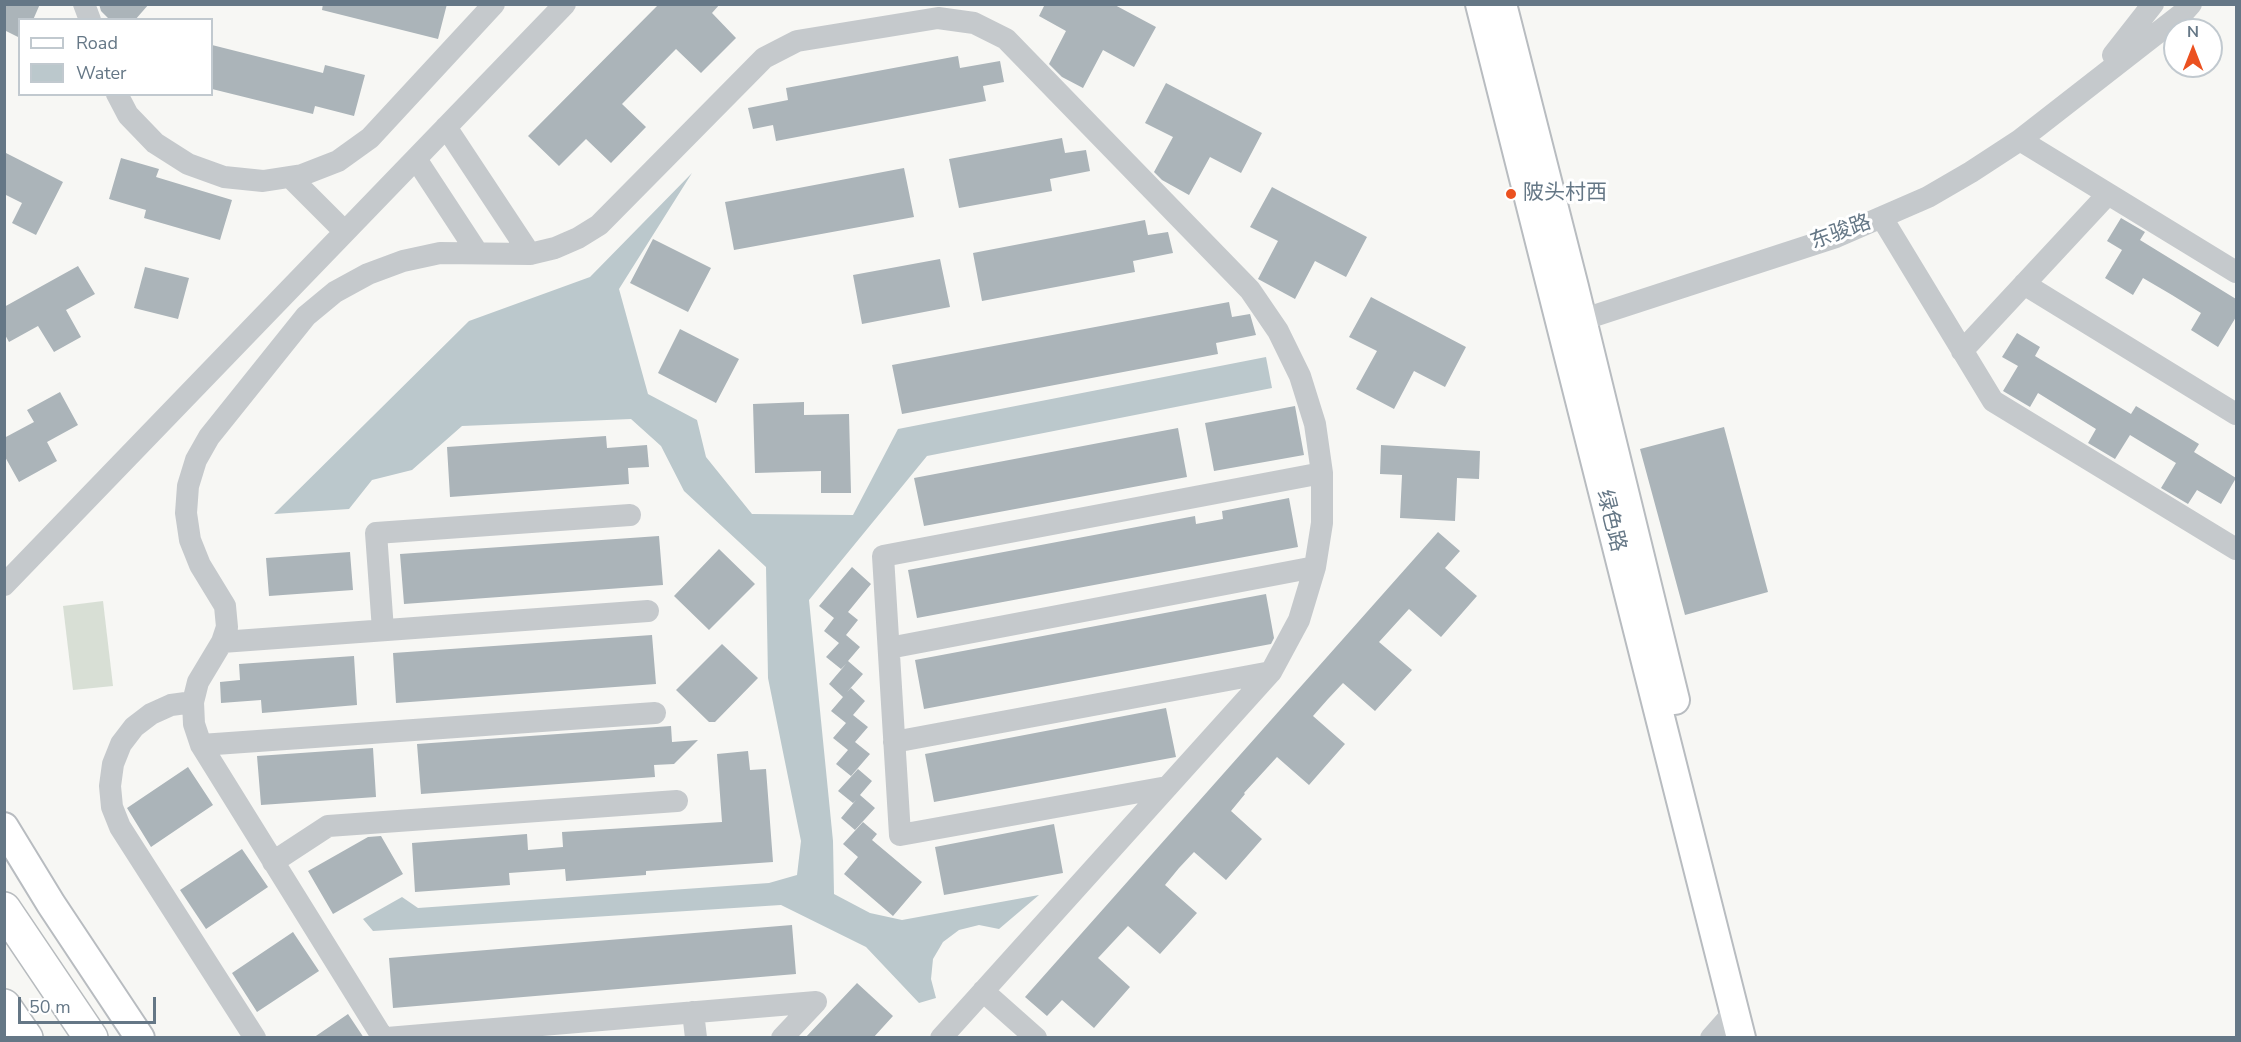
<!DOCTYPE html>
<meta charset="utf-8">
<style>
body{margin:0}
#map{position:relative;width:2241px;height:1042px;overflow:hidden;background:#f7f7f4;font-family:"Nunito Sans",sans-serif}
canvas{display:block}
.frame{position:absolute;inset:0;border:6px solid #657786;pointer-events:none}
.legend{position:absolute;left:18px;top:18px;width:195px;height:78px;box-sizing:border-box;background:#fff;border:2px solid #c1c9cf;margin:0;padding:8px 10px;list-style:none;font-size:18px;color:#657786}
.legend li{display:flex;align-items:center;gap:12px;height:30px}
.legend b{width:30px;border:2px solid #c1c9cf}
.north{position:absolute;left:2163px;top:18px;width:60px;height:60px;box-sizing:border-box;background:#fff;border:2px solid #c1c9cf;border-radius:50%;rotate:0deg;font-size:16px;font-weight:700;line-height:24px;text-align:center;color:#657786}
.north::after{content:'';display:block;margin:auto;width:21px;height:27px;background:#eb5120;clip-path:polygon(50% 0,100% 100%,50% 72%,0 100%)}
.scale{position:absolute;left:18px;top:997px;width:138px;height:27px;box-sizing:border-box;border:3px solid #657786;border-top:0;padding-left:8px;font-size:18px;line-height:21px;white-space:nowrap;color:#657786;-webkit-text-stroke:4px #fff;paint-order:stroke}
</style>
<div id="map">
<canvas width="2241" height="1042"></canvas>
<div class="frame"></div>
<ul class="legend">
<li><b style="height:8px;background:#fff"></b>Road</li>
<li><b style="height:16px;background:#bbc8cc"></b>Water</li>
</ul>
<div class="north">N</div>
<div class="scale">50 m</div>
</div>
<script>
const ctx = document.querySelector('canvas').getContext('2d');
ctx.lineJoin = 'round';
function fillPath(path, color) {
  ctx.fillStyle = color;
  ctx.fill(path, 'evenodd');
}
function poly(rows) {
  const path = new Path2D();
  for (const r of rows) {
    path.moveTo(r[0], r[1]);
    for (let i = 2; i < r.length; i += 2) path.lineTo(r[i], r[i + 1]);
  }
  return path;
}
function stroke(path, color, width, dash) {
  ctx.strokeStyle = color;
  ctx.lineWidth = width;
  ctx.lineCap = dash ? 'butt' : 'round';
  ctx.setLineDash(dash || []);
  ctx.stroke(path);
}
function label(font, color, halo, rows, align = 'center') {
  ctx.font = font + ' "Nunito Sans","Noto Sans SC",sans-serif';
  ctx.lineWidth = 6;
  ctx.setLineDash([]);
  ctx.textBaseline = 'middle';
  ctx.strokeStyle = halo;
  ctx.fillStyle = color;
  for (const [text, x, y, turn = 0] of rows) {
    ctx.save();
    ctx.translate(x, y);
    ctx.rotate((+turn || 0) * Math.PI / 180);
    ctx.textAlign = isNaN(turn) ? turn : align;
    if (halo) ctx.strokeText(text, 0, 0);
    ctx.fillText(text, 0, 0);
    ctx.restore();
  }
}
const green = poly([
 [103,601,113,686,73,690,63,606]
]);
const water = poly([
 [692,173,619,289,648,394,697,420,706,457,752,514,853,515,898,429,1266,357,1272,388,927,456,809,600,833,841,834,894,870,913,902,920,1039,895,999,929,979,925,959,930,943,942,933,959,931,979,936,998,919,1003,866,947,781,905,373,931,363,919,402,897,418,908,769,883,797,875,801,841,768,678,766,567,684,491,661,446,631,419,462,426,412,470,372,480,349,509,274,514,469,321,590,277]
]);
const building = poly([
 [4,4,40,4,33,20,20,20,20,38,4,30],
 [99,4,149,4,135,20,110,20,101,11],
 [323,4,447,4,438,39,322,10],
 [659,4,720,4,712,13,736,38,701,73,676,49,622,104,646,127,611,163,586,139,559,166,528,136],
 [1045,4,1113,4,1156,27,1134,67,1103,50,1083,88,1062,77,1049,64,1066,31,1039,16],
 [212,45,323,73,325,65,365,75,354,116,315,106,313,114,212,89],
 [958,56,960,68,1000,61,1004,82,983,86,986,101,776,141,773,125,753,129,748,108,788,100,786,88],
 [1166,83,1262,133,1241,173,1210,157,1189,195,1162,180,1154,172,1173,137,1145,123],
 [1062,138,1065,153,1086,150,1090,171,1050,179,1052,191,959,208,949,159],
 [4,152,63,182,36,235,12,223,22,203,4,194],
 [121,158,159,169,156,177,232,200,220,240,144,218,146,210,109,199],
 [904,168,914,217,734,250,725,202],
 [1272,187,1367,237,1346,277,1315,261,1295,299,1258,279,1278,241,1250,227],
 [2121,218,2145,232,2140,240,2236,299,2236,317,2218,347,2191,330,2201,313,2172,295,2143,278,2133,295,2105,278,2122,250,2107,241],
 [1145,220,1148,235,1168,232,1173,253,1133,261,1135,272,982,301,973,253],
 [653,239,711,268,688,312,630,283],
 [940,259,950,307,862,324,853,275],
 [78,266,95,294,66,310,81,337,54,352,38,326,9,342,4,333,4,307],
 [145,267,189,278,178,319,134,308],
 [1371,297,1466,347,1445,387,1414,371,1394,409,1356,389,1377,351,1349,337],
 [1229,302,1232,317,1250,314,1256,335,1216,343,1218,354,902,414,892,365],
 [680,329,739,359,716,403,658,373],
 [2017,333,2040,347,2035,356,2088,388,2131,414,2136,406,2199,444,2194,452,2236,478,2221,504,2197,490,2188,504,2161,488,2176,463,2130,435,2115,459,2088,443,2096,429,2038,393,2030,407,2003,391,2018,366,2002,357],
 [60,392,78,425,47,442,57,461,19,482,4,455,4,438,34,422,27,410],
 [804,402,804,415,849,414,851,493,821,493,821,471,755,473,753,404],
 [1295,406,1304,455,1214,471,1205,423],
 [1724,427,1768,592,1685,615,1640,449],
 [1178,428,1187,477,924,526,914,478],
 [606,436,607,448,647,445,649,467,628,468,629,484,450,497,447,447],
 [1381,445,1480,451,1479,479,1457,478,1455,521,1400,518,1402,475,1380,474],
 [1289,498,1298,547,917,618,908,570,1195,516,1196,524,1223,519,1222,511],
 [1438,532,1460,551,1445,568,1477,596,1441,637,1409,609,1379,642,1412,670,1375,711,1343,683,1328,699,1313,716,1345,744,1309,785,1277,757,1244,793,1245,794,1231,811,1262,839,1226,880,1194,852,1179,868,1165,885,1197,913,1160,954,1128,926,1098,958,1130,987,1094,1028,1062,1000,1047,1016,1025,997],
 [659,536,663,585,404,604,400,554],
 [719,549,755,584,709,630,674,596],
 [350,552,353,590,269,596,266,558],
 [852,567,871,584,848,612,858,620,846,635,860,647,848,661,863,674,847,692,851,688,865,701,853,715,868,727,855,742,870,754,851,776,836,764,848,750,833,738,846,723,831,711,843,697,829,684,846,664,841,669,826,657,839,643,824,631,834,618,819,606],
 [1266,594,1274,638,1271,644,924,709,915,660],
 [652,635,656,684,396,703,393,653],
 [722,644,758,678,715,722,709,722,676,690],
 [354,656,357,705,262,713,261,700,221,703,220,682,240,680,239,664],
 [1166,708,1176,757,934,802,925,754],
 [671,726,672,742,698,740,674,764,654,765,655,777,421,794,417,744],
 [373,748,376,797,261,805,257,756],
 [748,751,750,770,766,769,773,862,646,871,646,875,566,881,565,869,509,873,510,885,415,892,412,843,527,834,528,850,563,847,562,832,722,822,717,754],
 [188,767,213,805,151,847,127,808],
 [858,769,872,781,860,795,875,808,855,830,841,818,856,800,853,803,838,791],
 [863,822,877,834,872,840,922,882,893,916,844,874,858,857,843,844],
 [1054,824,1063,873,944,895,935,847],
 [381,836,403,874,333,914,308,871,368,837],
 [242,849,268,887,206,929,180,890],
 [792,925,796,974,393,1008,389,958],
 [293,932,319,971,257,1012,232,973],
 [857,983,893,1016,873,1038,805,1038],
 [348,1014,364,1038,313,1038]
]);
const minor = poly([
 [84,4,90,20],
 [2113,55,2153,4],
 [117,94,128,115,155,143,188,164,224,177,263,181,302,175,338,161,370,138,494,4],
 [446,127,530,254],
 [2020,140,2236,272],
 [416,159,477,252],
 [290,177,345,232],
 [1882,218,1993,401,2236,549],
 [2024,284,2236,414],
 [1566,325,1836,237,1928,197,1971,172,2020,140,2183,13,2191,4],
 [1962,351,2108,194],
 [4,585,565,4],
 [383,630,376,533,630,515],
 [222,642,648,611],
 [889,648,1315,567],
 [193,702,171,705,151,714,134,727,121,744,113,764,110,786,112,807,120,827,255,1038],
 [894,742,1271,672],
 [201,745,655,713],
 [1167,787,900,835,883,556,1322,473],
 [273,862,328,826,677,801],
 [983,991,1036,1038],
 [693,1012,696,1038],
 [383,1038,201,745,194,724,193,702,198,682,222,642,227,627,225,606,200,565,190,540,186,513,188,486,196,460,209,437,306,316,335,292,368,274,403,261,440,253,530,254,555,248,578,238,599,225,764,58,797,41,938,18,974,23,1006,39,1250,290,1278,331,1300,376,1315,424,1322,473,1322,523,1315,567,1299,620,1271,672,941,1038],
 [387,1038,816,1002,782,1038],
 [1711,1038,1734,1012]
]);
const major = poly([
 [1480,4,1741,1038],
 [1502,4,1574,287,1675,700],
 [4,827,51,904,140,1038]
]);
const highway = poly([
 [4,909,91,1038],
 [4,1006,26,1038]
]);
const markers = [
 [1511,194,6,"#eb5120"]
];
const poiNames = [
 ["陂头村西",1523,194]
];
const streetNames = [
 ["东骏路",1841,233,-20],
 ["绿色路",1610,521,76]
];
fillPath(green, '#d8dfd5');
fillPath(water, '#bbc8cc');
fillPath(building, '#abb4b9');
stroke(major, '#b8bcc0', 32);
stroke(highway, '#b7bbbe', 36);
stroke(minor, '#c5c9cc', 22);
stroke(major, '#fff', 28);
stroke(highway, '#fff', 33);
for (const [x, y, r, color] of markers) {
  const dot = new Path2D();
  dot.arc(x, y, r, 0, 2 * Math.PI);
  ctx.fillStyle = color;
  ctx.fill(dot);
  stroke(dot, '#fff', 2);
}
label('21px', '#657786', '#fff', poiNames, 'left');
label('21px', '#657786', '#fff', streetNames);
</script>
